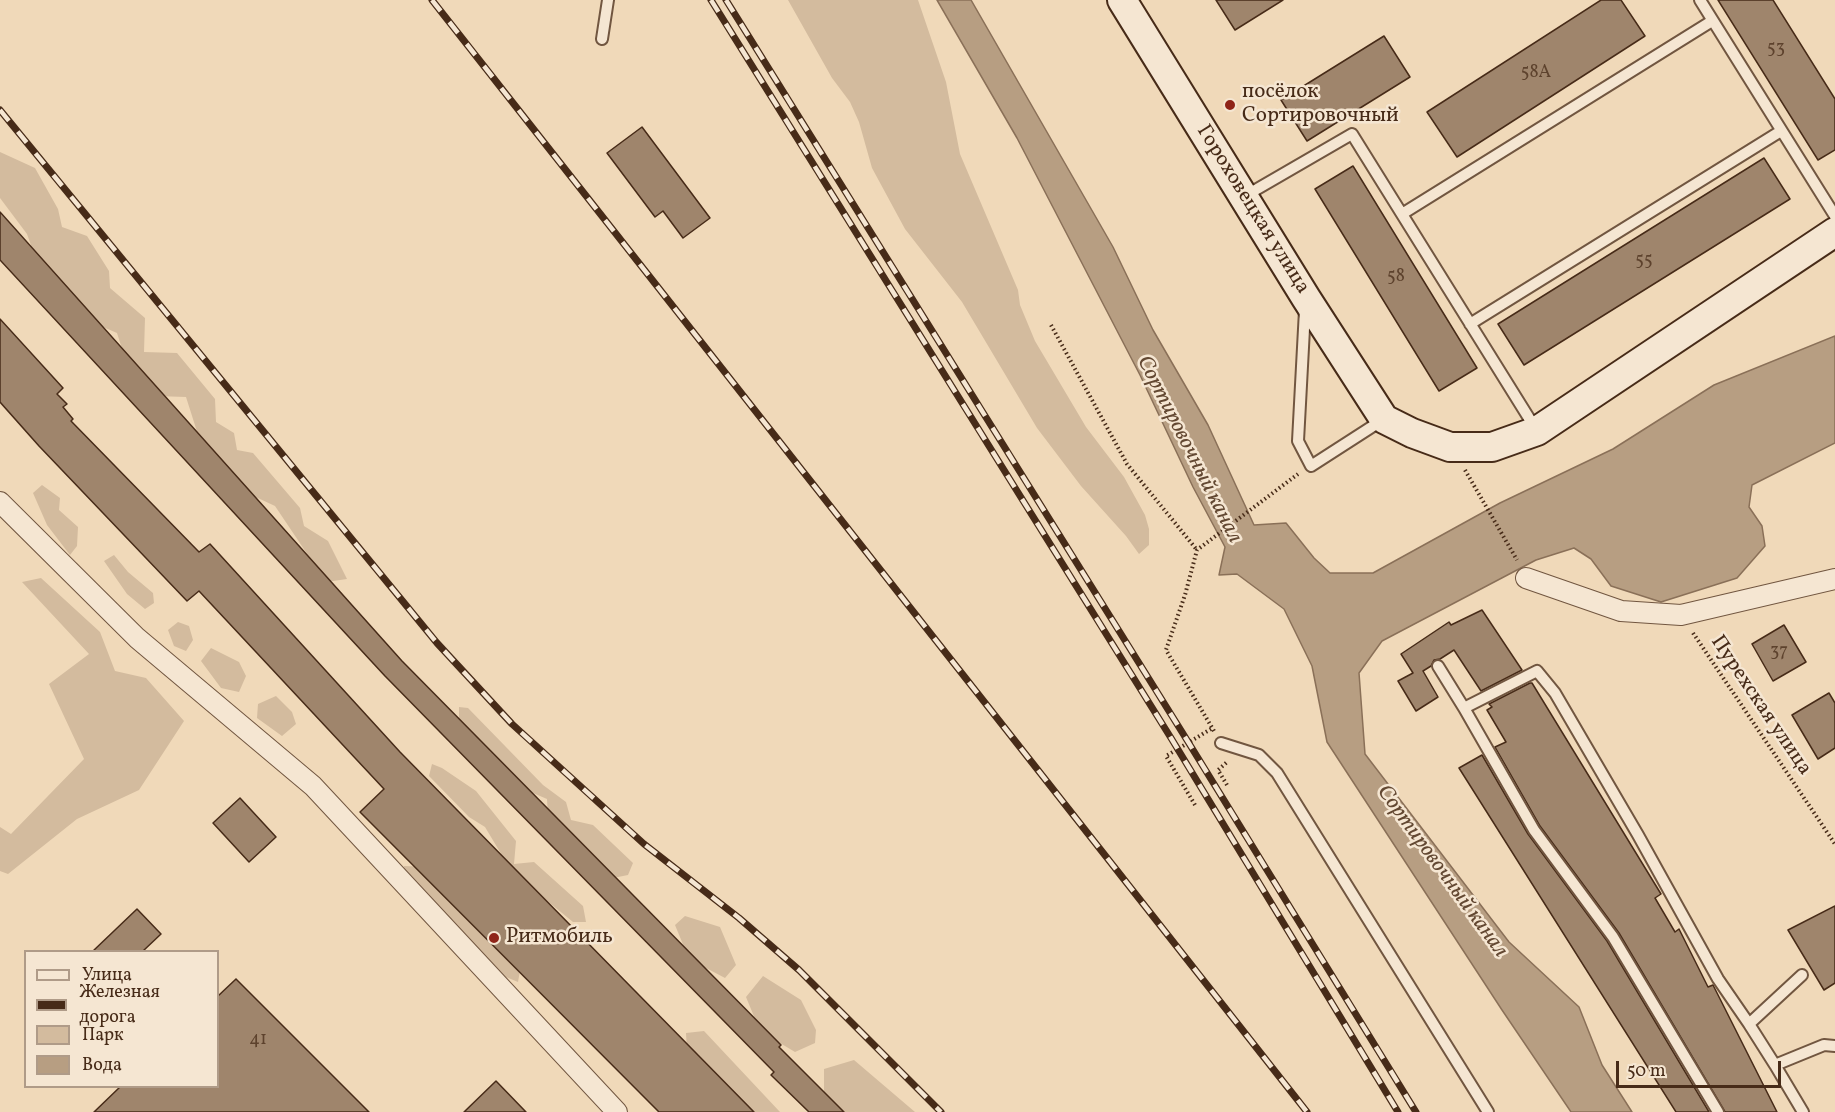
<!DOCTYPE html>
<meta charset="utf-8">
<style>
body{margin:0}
#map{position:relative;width:1835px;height:1112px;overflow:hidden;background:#f0d9b9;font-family:Vollkorn,serif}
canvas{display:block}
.legend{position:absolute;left:24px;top:950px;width:195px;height:138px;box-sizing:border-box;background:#f5e6d2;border:2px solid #af9b88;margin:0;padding:8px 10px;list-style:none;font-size:18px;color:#472b18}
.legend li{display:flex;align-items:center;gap:12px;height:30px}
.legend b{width:30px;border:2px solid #af9b88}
.scale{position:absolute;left:1616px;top:1061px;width:165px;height:27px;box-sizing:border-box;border:3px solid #472b18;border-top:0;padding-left:8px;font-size:18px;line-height:21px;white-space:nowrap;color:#472b18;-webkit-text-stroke:4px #f5e6d2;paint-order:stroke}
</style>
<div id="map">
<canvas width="1835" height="1112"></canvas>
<ul class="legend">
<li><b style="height:8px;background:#f5e6d2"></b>Улица</li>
<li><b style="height:8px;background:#472b18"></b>Железная дорога</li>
<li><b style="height:16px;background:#d3bb9e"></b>Парк</li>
<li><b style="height:16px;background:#b79e82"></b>Вода</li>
</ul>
<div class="scale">50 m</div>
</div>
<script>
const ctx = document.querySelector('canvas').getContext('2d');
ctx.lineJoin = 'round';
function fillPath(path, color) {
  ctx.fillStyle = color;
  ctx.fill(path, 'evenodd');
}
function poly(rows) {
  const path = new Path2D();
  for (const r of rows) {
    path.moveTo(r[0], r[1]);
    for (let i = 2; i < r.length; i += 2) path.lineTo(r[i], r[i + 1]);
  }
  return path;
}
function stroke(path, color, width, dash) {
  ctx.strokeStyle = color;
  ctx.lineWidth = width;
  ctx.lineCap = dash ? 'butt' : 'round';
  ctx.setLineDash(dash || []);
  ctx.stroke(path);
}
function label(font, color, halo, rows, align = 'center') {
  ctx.font = font + ' Vollkorn,serif';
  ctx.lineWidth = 5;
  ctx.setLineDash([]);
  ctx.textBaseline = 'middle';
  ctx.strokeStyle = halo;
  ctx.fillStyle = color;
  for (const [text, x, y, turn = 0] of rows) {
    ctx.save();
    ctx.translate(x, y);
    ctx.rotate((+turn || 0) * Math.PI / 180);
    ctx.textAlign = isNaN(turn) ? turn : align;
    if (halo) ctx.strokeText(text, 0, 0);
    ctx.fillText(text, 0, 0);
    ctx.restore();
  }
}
const green = poly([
 [788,0,918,0,946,82,960,154,1018,290,1020,305,1035,341,1086,427,1124,477,1145,515,1149,529,1149,545,1139,554,1126,536,1081,486,1037,428,962,302,905,229,872,168,859,122,850,102,832,78],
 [0,152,35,168,58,209,62,227,87,236,109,271,110,288,145,318,144,352,177,353,215,399,216,422,234,433,237,450,253,453,300,508,304,526,328,541,347,579,326,582,275,506,245,492,200,441,186,397,156,396,130,374,117,333,87,320,39,268,27,234,0,198],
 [42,485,60,498,59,510,78,527,77,546,70,555,47,525,33,493],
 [114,555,128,572,153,593,154,603,145,609,127,594,104,561],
 [41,578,100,632,115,671,146,678,184,721,139,790,77,819,8,874,0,871,0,827,11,834,84,759,49,684,89,654,22,582],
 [178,622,189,626,193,640,186,651,174,646,168,630],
 [211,648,239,662,246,676,239,692,221,688,201,661],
 [276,696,292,712,296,724,282,736,257,718,258,704],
 [459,707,468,708,543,785,566,802,571,820,593,825,633,863,628,875,603,880,548,817,547,799,512,784,459,729],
 [432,764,442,768,476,791,516,841,514,864,534,862,583,906,586,922,573,922,512,872,485,827,469,817,429,776],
 [404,866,429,867,521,965,518,982,506,977,405,879],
 [685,916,720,927,736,965,725,978,689,959,675,925],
 [763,976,801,1000,816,1030,815,1043,795,1052,760,1031,746,997],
 [704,1031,780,1112,748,1112,687,1051,686,1033],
 [854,1060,915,1112,839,1112,824,1099,824,1069]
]);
const water = poly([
 [937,0,971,0,1113,247,1153,330,1208,425,1254,525,1286,523,1314,558,1330,573,1373,573,1500,503,1613,449,1714,385,1835,336,1835,443,1752,485,1749,507,1762,526,1765,546,1737,578,1661,602,1611,586,1591,559,1574,548,1536,560,1382,641,1359,673,1365,754,1509,942,1579,1007,1602,1065,1632,1112,1571,1112,1502,1010,1327,742,1312,666,1284,609,1237,574,1219,575,1225,547,1193,487,1140,375,1017,138,937,0]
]);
const building = poly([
 [1216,0,1283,0,1235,30,1216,0],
 [1601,0,1621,0,1645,36,1457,157,1427,112,1601,0],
 [1718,0,1773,0,1835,99,1835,150,1818,160,1718,0],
 [1384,36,1410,77,1307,141,1281,100,1384,36],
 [642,127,710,218,683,238,663,211,655,217,607,153,642,127],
 [1764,158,1790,199,1524,365,1498,324,1764,158],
 [1353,166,1477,368,1439,391,1315,189,1353,166],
 [0,212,402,661,781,1045,779,1047,844,1112,809,1112,771,1075,774,1072,385,676,0,260,0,212],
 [0,319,63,388,57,394,67,404,63,407,73,419,71,421,199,552,210,544,400,752,754,1112,659,1112,360,812,384,789,199,591,187,601,39,446,0,402,0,319],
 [1482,610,1522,670,1481,691,1454,650,1440,659,1434,660,1431,666,1423,671,1438,697,1416,711,1398,681,1413,673,1401,654,1449,622,1451,625,1482,610],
 [1784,625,1806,662,1773,681,1752,644,1784,625],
 [1530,683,1532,683,1661,894,1655,898,1675,932,1679,929,1708,987,1713,985,1777,1112,1725,1112,1619,933,1540,826,1495,747,1506,742,1487,710,1492,707,1489,704,1530,683],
 [1829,693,1835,703,1835,748,1818,759,1792,715,1829,693],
 [1482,755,1528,834,1607,941,1709,1112,1676,1112,1459,768,1482,755],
 [240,798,276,837,249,862,213,823,240,798],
 [1835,906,1835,983,1824,990,1788,930,1835,906],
 [137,909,161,934,143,951,93,951,137,909],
 [236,979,369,1112,94,1112,121,1086,218,1086,218,996,236,979],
 [496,1081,526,1112,464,1112,496,1081]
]);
const path = poly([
 [1051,325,1127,464,1197,550],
 [1465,470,1517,560],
 [1693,633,1835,844],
 [1214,731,1166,650,1185,595,1197,550,1298,474],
 [1227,785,1218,770,1227,762],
 [1195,805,1166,756,1211,729]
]);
const lane = poly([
 [1700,0,1835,216],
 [602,39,608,0],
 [1245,196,1352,134,1537,431],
 [1402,214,1712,21],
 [1305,310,1298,441,1311,466,1384,419],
 [1470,324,1781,131],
 [1438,666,1464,708],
 [1221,743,1259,755,1277,773,1488,1112],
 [1775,1065,1749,1024,1802,975],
 [1718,1112,1613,937,1534,830,1464,708,1537,671,1555,693,1638,835,1718,979,1749,1024],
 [1803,1112,1775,1065,1824,1045,1835,1046]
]);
const street = poly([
 [0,502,137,638,313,786,617,1112],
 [1526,578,1621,611,1681,615,1835,579]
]);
const secondary = poly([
 [1122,0,1306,298,1384,419,1412,433,1450,447,1492,447,1537,431,1835,232]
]);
const rail = poly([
 [432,0,1307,1112],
 [711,0,1171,738,1398,1112],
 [726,0,1182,732,1416,1112],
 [0,110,437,643,512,724,644,844,739,918,799,970,941,1112]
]);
const markers = [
 [1230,105,6,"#8f2418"],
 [494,938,6,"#8f2418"]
];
const numberNames = [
 ["53",1776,50],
 ["58А",1536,74],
 ["55",1644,262],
 ["58",1396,278],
 ["37",1779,653],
 ["41",258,1041]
];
const poiNames = [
 ["посёлок",1242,93],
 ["Сортировочный",1242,117],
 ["Ритмобиль",506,938]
];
const streetNames = [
 ["Гороховецкая улица",1252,210,58],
 ["Пурехская улица",1760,706,56]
];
const waterNames = [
 ["Сортировочный канал",1188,450,63],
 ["Сортировочный канал",1441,872,54]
];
fillPath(green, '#d3bb9e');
fillPath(water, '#b79e82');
stroke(water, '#8a7058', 1.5);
fillPath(building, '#9f856c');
stroke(building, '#472b18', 1.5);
stroke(lane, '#715640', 14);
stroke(street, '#715640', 22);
stroke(secondary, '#472b18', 32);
stroke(path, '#472b18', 4, [1.5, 3]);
stroke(lane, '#f5e6d2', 10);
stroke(street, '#f5e6d2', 20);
stroke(secondary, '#f5e6d2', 28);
stroke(rail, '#472b18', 7);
stroke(rail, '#f5e6d2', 4.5, [14]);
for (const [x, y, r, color] of markers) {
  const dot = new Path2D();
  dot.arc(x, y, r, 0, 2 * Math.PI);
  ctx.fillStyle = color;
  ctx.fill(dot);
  stroke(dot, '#f5e6d2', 2);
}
label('18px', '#5d422d', null, numberNames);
label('21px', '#472b18', '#f5e6d2', poiNames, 'left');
label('21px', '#472b18', '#f5e6d2', streetNames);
label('italic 22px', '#634832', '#f5e6d2', waterNames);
</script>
